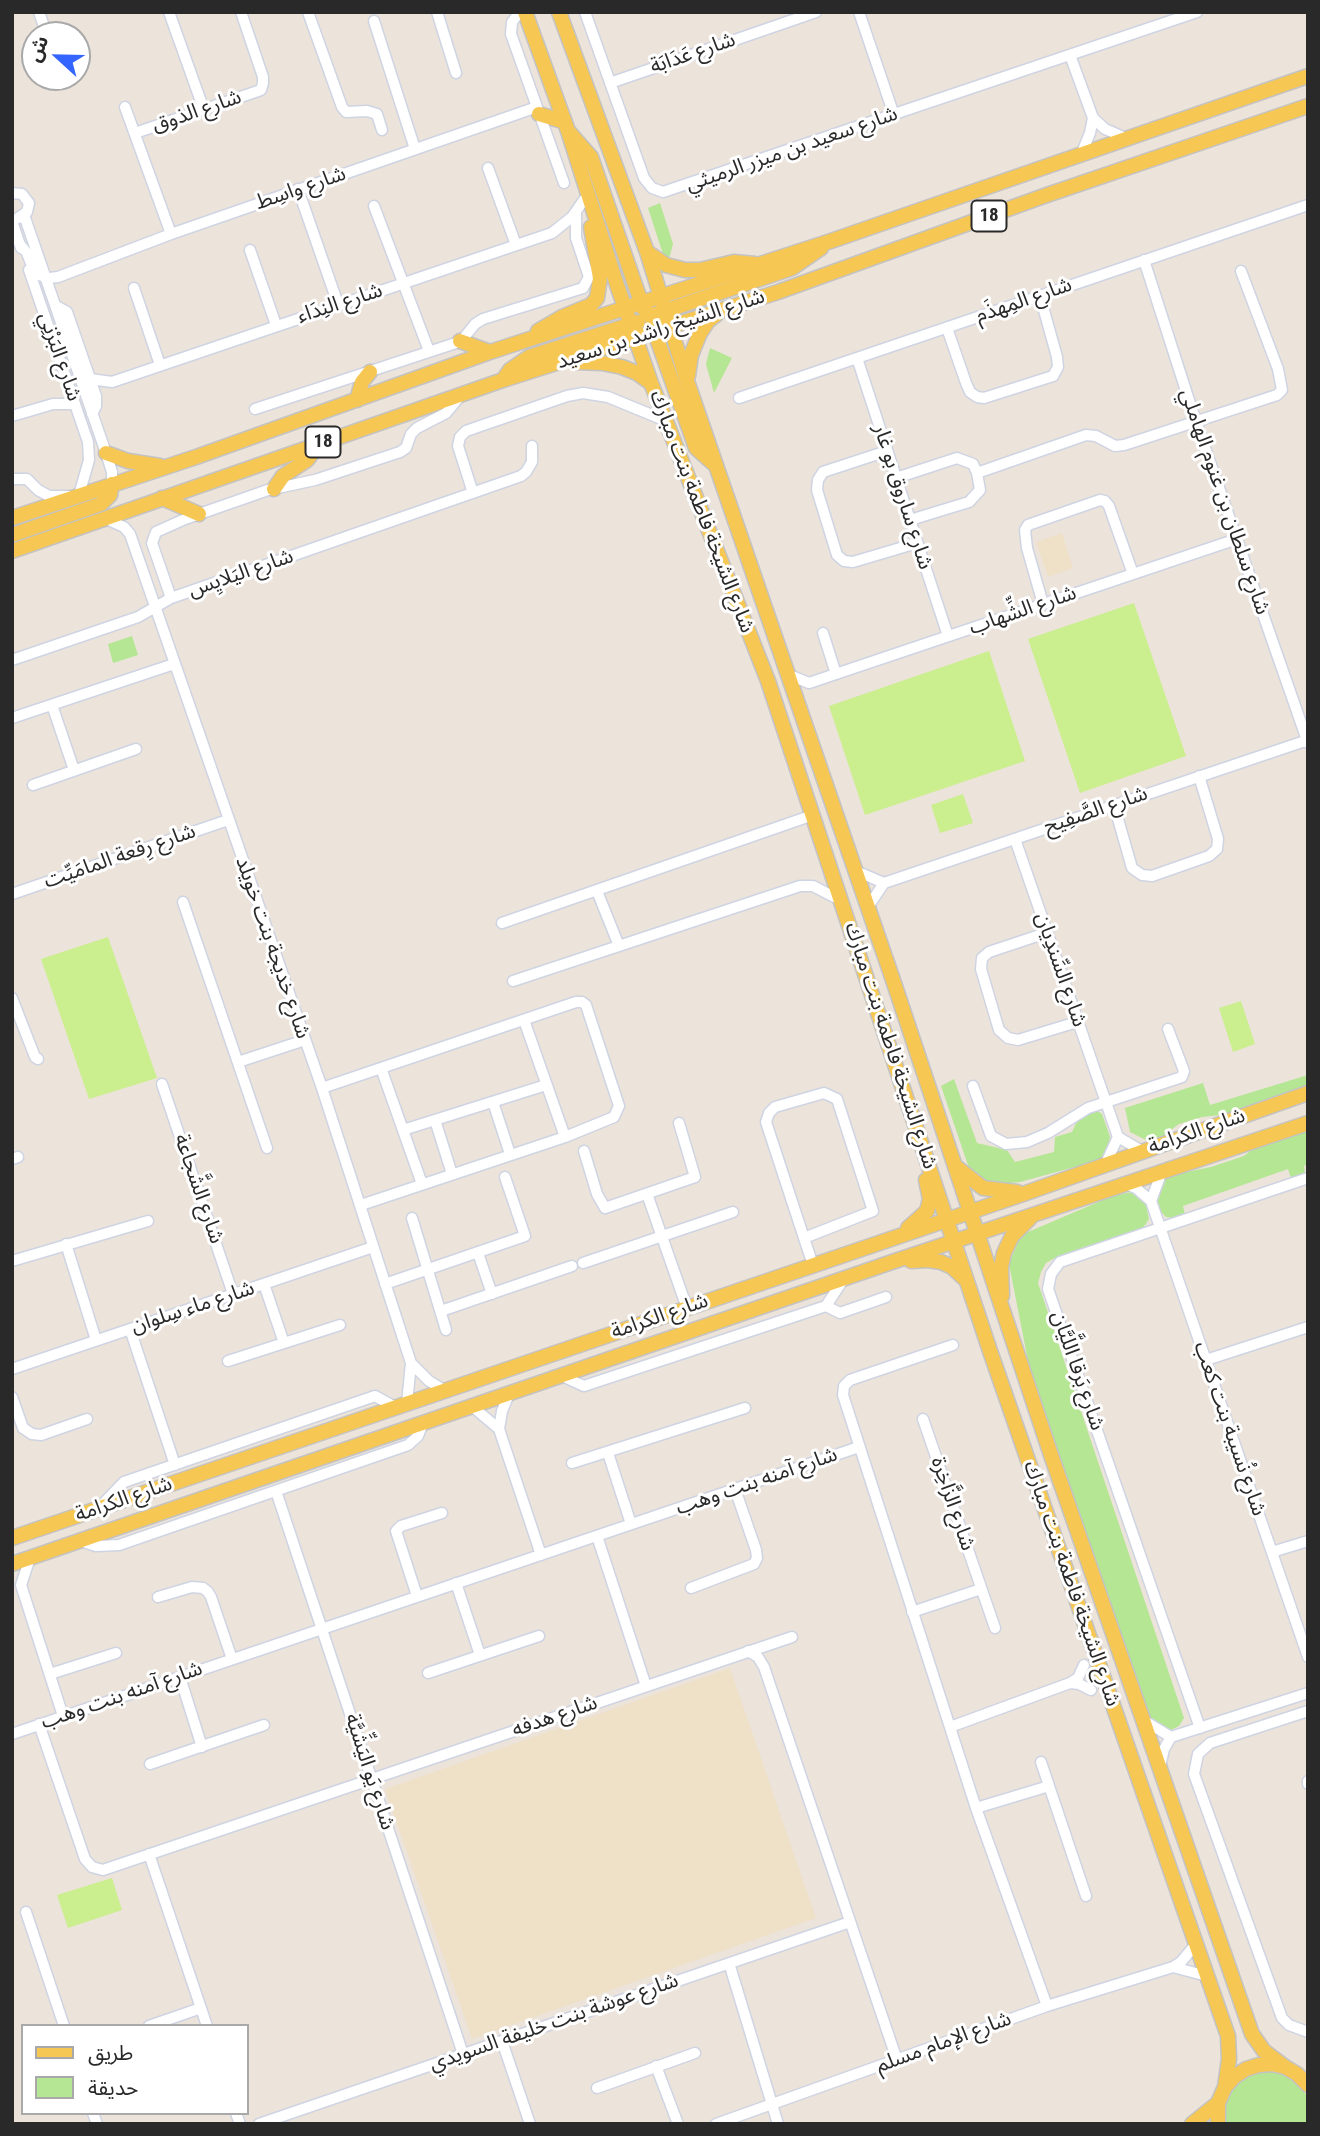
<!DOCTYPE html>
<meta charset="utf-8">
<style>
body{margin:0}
#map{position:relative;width:1320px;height:2136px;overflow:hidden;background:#ece3da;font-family:"Roboto Condensed","Noto Sans Arabic",sans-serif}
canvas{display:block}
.frame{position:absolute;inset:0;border:14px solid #292929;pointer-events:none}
.legend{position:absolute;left:21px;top:2024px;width:228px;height:91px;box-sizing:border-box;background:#fff;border:2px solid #a9a9a9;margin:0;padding:9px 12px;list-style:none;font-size:21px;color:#292929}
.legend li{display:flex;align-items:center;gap:14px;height:35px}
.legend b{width:35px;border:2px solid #a9a9a9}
.north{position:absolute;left:21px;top:21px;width:70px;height:70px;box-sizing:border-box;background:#fff;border:2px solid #a9a9a9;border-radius:50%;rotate:292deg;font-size:19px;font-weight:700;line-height:28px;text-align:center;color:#292929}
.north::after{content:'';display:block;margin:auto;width:24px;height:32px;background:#3466ff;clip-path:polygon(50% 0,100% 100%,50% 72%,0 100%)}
</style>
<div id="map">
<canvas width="1320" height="2136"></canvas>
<div class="frame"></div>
<ul class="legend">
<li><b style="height:9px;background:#f7c754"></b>طريق</li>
<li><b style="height:19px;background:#b4e693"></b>حديقة</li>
</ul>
<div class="north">ش</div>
</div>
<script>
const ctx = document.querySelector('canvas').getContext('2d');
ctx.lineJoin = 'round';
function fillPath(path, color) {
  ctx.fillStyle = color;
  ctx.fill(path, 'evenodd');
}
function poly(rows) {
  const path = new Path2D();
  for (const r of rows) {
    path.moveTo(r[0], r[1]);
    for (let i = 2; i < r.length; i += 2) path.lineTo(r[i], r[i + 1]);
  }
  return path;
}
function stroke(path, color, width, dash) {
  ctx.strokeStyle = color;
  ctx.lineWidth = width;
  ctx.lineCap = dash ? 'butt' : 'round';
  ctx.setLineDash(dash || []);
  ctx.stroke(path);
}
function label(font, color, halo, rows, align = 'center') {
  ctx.font = font + ' "Roboto Condensed","Noto Sans Arabic",sans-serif';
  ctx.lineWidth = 6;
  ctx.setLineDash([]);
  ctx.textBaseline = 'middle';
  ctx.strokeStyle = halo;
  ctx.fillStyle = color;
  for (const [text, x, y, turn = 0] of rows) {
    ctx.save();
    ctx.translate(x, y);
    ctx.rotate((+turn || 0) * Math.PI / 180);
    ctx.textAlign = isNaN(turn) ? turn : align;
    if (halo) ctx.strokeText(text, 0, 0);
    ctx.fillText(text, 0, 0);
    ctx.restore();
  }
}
const education = poly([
 [1062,533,1073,568,1048,577,1036,542],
 [730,1668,816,1918,472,2039,385,1789]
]);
const green = poly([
 [660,203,673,244,669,259,664,257,648,208],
 [710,348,732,358,714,393,706,364],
 [132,636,138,655,113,663,108,644],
 [1308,1075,1308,1087,1229,1114,1202,1117,1179,1124,1163,1136,1146,1140,1130,1132,1125,1108,1203,1083,1210,1105],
 [954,1079,977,1143,1007,1150,1015,1162,1054,1152,1055,1137,1072,1132,1078,1119,1095,1109,1102,1114,1110,1137,1107,1151,1100,1160,1020,1182,998,1184,982,1179,970,1171,941,1086],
 [1308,1129,1308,1164,1304,1166,1305,1174,1291,1178,1288,1169,1183,1206,1185,1215,1174,1218,1166,1217,1160,1211,1156,1203,1161,1182,1176,1174,1211,1167,1244,1156,1259,1144],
 [1131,1192,1146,1205,1149,1219,1143,1228,1053,1259,1046,1263,1041,1272,1038,1283,1184,1718,1179,1726,1169,1731,1145,1720,1031,1376,1009,1264,1021,1235,1110,1197],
 [1262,2071,1272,2071,1290,2077,1303,2090,1308,2098,1308,2124,1224,2124,1224,2108,1230,2090,1244,2077]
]);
const pitch = poly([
 [1134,603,1186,756,1080,793,1028,639],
 [989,651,1025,761,865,815,829,706],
 [963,794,973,823,940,833,931,805],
 [108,937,157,1078,89,1099,41,959],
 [1241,1001,1255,1044,1233,1052,1219,1008],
 [112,1878,122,1910,68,1928,57,1895]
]);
const minor = poly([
 [39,12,47,35],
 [169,12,204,110],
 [308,12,342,107,346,112,367,111,377,114,382,130],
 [437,12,456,73],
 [520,12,512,22,511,34,564,183],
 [585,12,644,178,652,188,663,192,1197,12],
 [859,12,894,115],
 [374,21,415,149],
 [1070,55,1093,118,1105,129,1128,139],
 [60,77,62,81],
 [610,83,816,12],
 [125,107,171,234],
 [135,133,261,90,263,83,263,77,241,12],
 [1081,155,1090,133,1093,118],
 [488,168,516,245],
 [298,189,338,304],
 [12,193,22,194,29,203,27,212,18,218],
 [374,206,429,351],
 [24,215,106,453,112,472,112,484],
 [12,221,21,248],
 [19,243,27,253,35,274,49,278,58,277,171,234,537,107],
 [250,250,276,325],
 [1144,260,1196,422,1308,743],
 [29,270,88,442,89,460,79,495],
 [134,288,160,365],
 [56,306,67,312,96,396,96,406,92,414],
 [947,328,966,383,970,392,977,397,984,398,1053,376,1058,367,1057,357,1040,296],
 [857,358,948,636],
 [90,379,112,382,552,233,572,217,588,194],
 [739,398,1308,205],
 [255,409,456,343,463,339,475,324,483,319,583,288,589,277,576,238,576,212],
 [12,416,53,404,74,404],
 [887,451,823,472,818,480,817,490,837,555,844,561,853,562,917,543],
 [977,473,1086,435,1096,436,1115,446,1124,445,1277,395,1282,390,1278,369,1241,271],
 [896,478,957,458,973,464,977,473,980,490,969,502,910,520],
 [12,479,27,479,38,490,49,496,69,496],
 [473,493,458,446,460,437,466,431,567,396,583,393,608,397,664,420],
 [104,518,124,527,130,534,322,1088,411,1363,407,1403],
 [171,598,152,543,156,532,185,519,268,490,315,480,400,452,406,448,411,434,417,428,446,413,461,395],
 [1043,604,1027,548,1025,530,1028,525,1100,500,1105,501,1109,506,1133,574],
 [823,633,836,674],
 [12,660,138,617,171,598,521,476,526,472,532,462,532,446],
 [789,675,809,683,1237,539],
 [52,705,74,770],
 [12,718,174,664],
 [33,785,136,749],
 [1114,805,1132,868,1142,875,1152,876,1209,856,1217,849,1218,839,1199,776],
 [1015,839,1118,1137,1142,1151],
 [856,871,884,883],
 [597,891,619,946],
 [12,894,228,820],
 [183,902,267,1148],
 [868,907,884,883,1308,740],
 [502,923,813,815],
 [1046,933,989,952,982,958,981,969,999,1030,1008,1038,1018,1040,1077,1022],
 [513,981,800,886,813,886,842,901],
 [12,998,35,1057,38,1059],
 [524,1020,565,1137],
 [238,1062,305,1040],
 [381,1068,422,1184],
 [162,1084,233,1294],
 [973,1086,991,1136,1006,1144,1027,1142,1048,1133,1088,1108,1182,1077,1184,1071,1168,1029],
 [322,1088,576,1002,582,1002,586,1005,619,1106,614,1117,565,1137,361,1205],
 [493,1102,510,1154],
 [435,1120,452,1174],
 [403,1130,546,1085],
 [584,1151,597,1194,605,1208,695,1177,679,1123],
 [12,1159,18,1157],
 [1106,1163,1118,1137],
 [1126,1184,1136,1188,1151,1201,1308,1657],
 [647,1194,687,1308],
 [1151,1201,1162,1171],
 [412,1218,446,1330],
 [804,1238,873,1211,837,1099,824,1093,775,1107,769,1113,766,1122,804,1238,813,1265],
 [66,1244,96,1340],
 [478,1253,492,1294],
 [12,1261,148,1221],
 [583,1263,733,1212],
 [264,1284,284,1343],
 [385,1284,525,1236,505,1177],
 [826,1306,840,1313,886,1297],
 [441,1311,572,1266],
 [130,1329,175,1465],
 [953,1345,850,1380,844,1386,843,1395,976,1808,1047,2006],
 [1206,1360,1308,1327],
 [228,1361,340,1325],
 [411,1363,429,1381,444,1390],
 [12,1369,373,1247],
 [562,1376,584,1386,826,1306,843,1280],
 [12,1397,23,1428,32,1434,41,1435,87,1419],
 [473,1407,499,1429,502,1411,509,1394],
 [923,1419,995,1628],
 [499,1429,541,1555],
 [608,1453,631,1524],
 [572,1463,745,1408],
 [276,1491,463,2054],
 [100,1507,124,1482,375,1396,395,1407],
 [597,1536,646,1686],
 [80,1541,96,1546,119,1545,408,1445,418,1436,423,1423],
 [1272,1552,1308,1541],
 [30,1558,21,1585,63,1716],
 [456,1583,480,1655],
 [691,1588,754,1564,757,1558,756,1550,735,1489],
 [417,1596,396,1531,401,1526,442,1513],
 [158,1597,192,1587,203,1588,208,1592,211,1597,232,1659],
 [912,1612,981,1589],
 [748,1651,758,1657,764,1667,897,2060],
 [428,1673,539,1636],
 [50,1674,116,1653],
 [180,1677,202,1747],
 [1070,1683,1079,1684,1091,1690],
 [1308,1711,1210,1743,1198,1754,1194,1774,1282,2018,1289,2025,1308,2032],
 [1143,1720,1171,1737,1308,1693],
 [39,1724,85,1859,92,1867,103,1870,792,1637],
 [950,1727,1070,1683,1078,1678,1084,1665],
 [1200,1728,1048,1289,1051,1274,1060,1262,1308,1178],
 [12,1734,859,1447],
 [1041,1762,1086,1896],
 [150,1764,264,1725],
 [1160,1767,1164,1749,1171,1737],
 [1308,1781,1308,1784],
 [976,1808,1049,1786],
 [149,1854,207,2026],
 [26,1912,64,2026],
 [729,1963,778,2124],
 [1173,1967,1207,1976],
 [149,2026,201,2008],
 [502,2041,530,2124],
 [656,2066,678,2124],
 [597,2088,695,2053],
 [93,2113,97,2124],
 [236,2113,240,2124],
 [259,2124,850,1922],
 [716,2124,1047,2006,1173,1967,1181,1962,1196,1944]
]);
const major = poly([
 [525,12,568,131,616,282,651,383,768,681,990,1351,1228,2036,1229,2059,1225,2087],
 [559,12,647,252,687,381,894,983,1050,1452,1252,2034,1264,2051,1285,2067],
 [539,114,565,122],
 [570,133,591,157,643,308,655,321,670,327],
 [647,252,666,265,685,270,700,270,734,262,755,264],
 [656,314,792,268,821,248],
 [652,325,696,448,714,464],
 [538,331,562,317,591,305,597,298,600,278,591,227],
 [460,341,490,352],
 [575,362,602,363,622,367,637,373,651,383],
 [688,376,691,355,700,333,708,321,717,314],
 [503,380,510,370,529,357,638,322],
 [357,400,362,382,370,372],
 [106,453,128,461,160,466],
 [274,489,283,476,307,460,319,444],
 [162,498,199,514],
 [12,518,196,457,490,352,828,242,1308,76],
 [12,535,101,504,110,495,112,484],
 [12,551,503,380,778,292,1044,196,1308,106],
 [955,1166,983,1188,1017,1192],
 [908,1228,927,1211,930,1199,926,1180],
 [911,1261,928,1260,941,1262,952,1267,965,1279],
 [1002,1296,1001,1267,1004,1253,1012,1236,1030,1218],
 [12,1538,1026,1193,1308,1093],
 [12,1564,892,1262,1308,1123],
 [1192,2124,1218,2103],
 [1218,2124,1218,2103,1225,2087,1234,2077,1246,2069,1259,2065,1272,2064,1285,2067,1297,2074,1308,2085]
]);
const shields = [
 [989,216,35],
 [323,442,35]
];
const shieldNames = [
 ["18",989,216],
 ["18",323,442]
];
const streetNames = [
 ["شارع عَدَابَة",693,54,-19],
 ["شارع الذوق",197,112,-19],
 ["شارع سعيد بن ميزر الرميثي",792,150,-19],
 ["شارع واسِط",301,189,-19],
 ["شارع المِهذَم",1024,301,-19],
 ["شارع النِدَاء",340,304,-18],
 ["شارع الشيخ راشد بن سعيد",661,330,-18],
 ["شارع البَرْنِي",59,357,71],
 ["شارع ساروق بو غار",902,497,72],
 ["شارع سلطان بن غنوم الهاملي",1224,502,71],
 ["شارع الشيخة فاطمة بنت مبارك",701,512,69],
 ["شارع اليَلايِس",241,574,-19],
 ["شارع الشِّهاب",1023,611,-19],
 ["شارع الصَّفِيح",1096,811,-19],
 ["شارع رِقعة المامَيِّت",120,857,-19],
 ["شارع خديجة بنت خويلد",272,948,71],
 ["شارع السِّندِيان",1060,970,71],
 ["شارع الشيخة فاطمة بنت مبارك",890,1046,72],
 ["شارع الكرامة",1197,1132,-19],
 ["شارع الشَّجاعة",198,1189,71],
 ["شارع ماء سِلوان",193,1308,-18],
 ["شارع الكرامة",660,1317,-19],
 ["شارع بَرقا اللَّيَّان",1077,1371,71],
 ["شارع نُسيبة بنت كعب",1229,1429,71],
 ["شارع آمنه بنت وهب",757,1482,-19],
 ["شارع الكرامة",124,1500,-19],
 ["شارع الزَّاخِرة",952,1504,71],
 ["شارع الشيخة فاطمة بنت مبارك",1071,1584,71],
 ["شارع آمنه بنت وهب",122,1696,-19],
 ["شارع هدفه",555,1717,-19],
 ["شارع يَو اليَشِّيَّة",369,1772,72],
 ["شارع عوشة بنت خليفة السويدي",554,2023,-19],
 ["شارع الإمام مسلم",944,2043,-20]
];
fillPath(education, '#efe0c8');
fillPath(green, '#b4e693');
fillPath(pitch, '#cbee8e');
stroke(minor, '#cfd4e3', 13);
stroke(major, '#c3c3c3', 17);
stroke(minor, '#fff', 10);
stroke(major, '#f7c754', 14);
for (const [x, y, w] of shields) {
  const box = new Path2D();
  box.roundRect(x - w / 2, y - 15.5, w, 31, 5);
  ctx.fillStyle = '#fff';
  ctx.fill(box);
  stroke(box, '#292929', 2);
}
label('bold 19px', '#292929', null, shieldNames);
label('21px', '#292929', '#fff', streetNames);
</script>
